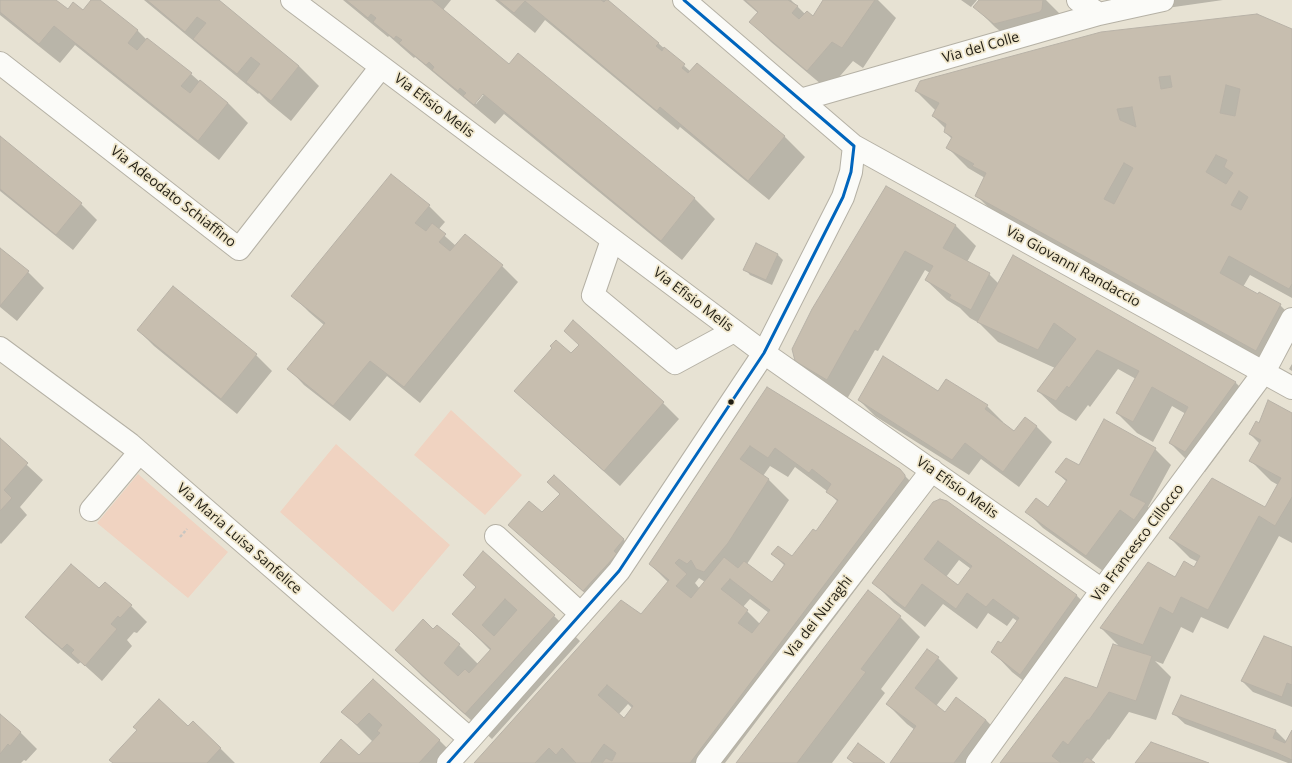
<!DOCTYPE html>
<style>
body{margin:0}
canvas{display:block;background:#e7e2d3}
</style>
<canvas width="1292" height="763"></canvas>
<script>
const ctx = document.querySelector('canvas').getContext('2d');
ctx.lineJoin = 'round';
function fillPath(path, color) {
  ctx.fillStyle = color;
  ctx.fill(path, 'evenodd');
}
function poly(rows) {
  const path = new Path2D();
  for (const r of rows) {
    path.moveTo(r[0], r[1]);
    for (let i = 2; i < r.length; i += 2) path.lineTo(r[i], r[i + 1]);
  }
  return path;
}
function stroke(path, color, width, dash) {
  ctx.strokeStyle = color;
  ctx.lineWidth = width;
  ctx.lineCap = dash ? 'butt' : 'round';
  ctx.setLineDash(dash || []);
  ctx.stroke(path);
}
function label(font, color, halo, rows, align = 'center') {
  ctx.font = font + ' "Open Sans",sans-serif';
  ctx.lineWidth = 3.5;
  ctx.setLineDash([]);
  ctx.textBaseline = 'middle';
  ctx.strokeStyle = halo;
  ctx.fillStyle = color;
  for (const [text, x, y, turn = 0] of rows) {
    ctx.save();
    ctx.translate(x, y);
    ctx.rotate((+turn || 0) * Math.PI / 180);
    ctx.textAlign = isNaN(turn) ? turn : align;
    if (halo) ctx.strokeText(text, 0, 0);
    ctx.fillText(text, 0, 0);
    ctx.restore();
  }
}
const green = poly([
 [451,410,522,475,485,515,414,455],
 [336,444,450,545,393,612,280,512],
 [138,474,228,552,188,598,97,523]
]);
const shadow = poly([
 [0,0,54,0,68,11,83,11,92,0,98,0,138,31,147,40,191,74,200,82,228,103,248,123,219,160,75,45,60,63,0,15],
 [144,0,217,0,299,66,319,86,291,121,268,102,259,93,258,94],
 [343,0,451,0,443,10,509,65,518,54,695,199,715,219,682,260,504,114,495,124,415,57,414,58,389,36,388,37],
 [485,90,487,91,476,104,475,103],
 [495,0,605,0,658,43,690,71,697,64,785,137,805,157,769,200,680,127,678,130,545,20,535,33],
 [743,0,791,0,805,14,813,17,825,0,878,0,896,18,863,68,853,61,828,90,771,42,751,22,758,13],
 [961,0,977,0,971,7],
 [981,0,1046,0,1061,15,1015,43,995,27,975,7],
 [1111,0,1223,0,1125,14],
 [1292,30,1292,298,1250,275,1243,287,1258,296,1259,294,1280,305,1292,317,1276,371,997,216,976,195,985,178,968,168,948,148,952,139,945,132,946,129,933,116,936,111,916,91],
 [0,138,81,204,97,220,73,250,0,191],
 [886,187,956,226,976,246,967,262,989,274,999,284,1013,257,1236,383,1256,403,1205,472,1190,463,1170,443,1186,414,1172,406,1153,442,1137,433,1117,413,1136,379,1118,369,1090,407,1088,405,1076,421,1059,411,1038,391,1055,368,998,342,979,323,970,318,960,308,947,300,926,280,930,273,925,270,878,351,875,350,847,399,816,381,796,360],
 [429,206,445,222,438,230,456,246,502,266,518,282,420,403,387,376,350,421,304,385,289,369,324,325,309,312,293,296],
 [0,249,28,272,44,288,17,321,0,307],
 [778,255,783,260,772,285,750,275,745,269],
 [173,287,256,355,272,371,237,414,154,346,138,330],
 [573,322,663,403,679,419,620,486,532,407,516,391,571,355,580,345],
 [1292,364,1292,371,1289,369],
 [768,389,899,470,925,496,924,499,725,763,475,763,641,616,668,582,650,564],
 [770,466,788,477,795,467,827,491,838,502,817,532,792,557,773,554,785,566,772,583,747,564,789,500,769,480,763,476],
 [699,578,705,582,700,589,695,583],
 [750,599,769,613,760,624,743,607],
 [628,704,632,708,624,719,619,714],
 [938,393,987,406,1003,422,1003,423,1015,432,1036,426,1052,442,1019,487,981,459,969,475,875,416,859,400],
 [1292,414,1292,543,1279,536,1228,629,1201,617,1193,633,1181,627,1163,664,1155,661,1171,677,1156,720,1129,712,1109,740,1108,739,1091,761,1093,763,1001,763,1098,689,1121,648,1101,628,1176,578,1194,568,1198,562,1190,558,1170,538,1265,509,1278,485,1271,481,1251,461,1260,444,1250,434,1259,424],
 [1104,421,1155,449,1171,465,1148,507,1162,520,1150,535,1136,525,1103,571,1043,528,1027,512,1048,509,1067,482,1056,472,1079,467],
 [0,440,43,480,20,507,27,515,1,544,0,543],
 [934,503,1076,595,1097,615,1040,694,1012,672,992,651,1001,644,1017,621,1013,618,1007,626,988,613,977,629,943,604,925,627,894,603,874,583],
 [959,560,971,569,958,586,946,577],
 [542,514,623,539,639,555,599,606,526,540],
 [478,588,554,616,580,641,492,739,422,676,396,650,433,630,459,645,479,665,491,651,454,614],
 [99,589,131,606,147,622,137,633,134,632,127,640,132,646,102,681,81,662,78,664,42,633,26,617],
 [900,617,920,637,881,689,885,693,832,763,737,763],
 [1292,648,1292,707,1253,692,1242,681],
 [927,650,938,658,958,678,936,706,945,713,986,720,1006,741,989,763,891,763,915,730,907,724,887,704],
 [373,680,440,741,462,763,321,763,359,757,373,742,343,712],
 [1181,696,1276,731,1287,742,1292,732,1292,763,1288,763,1185,724,1173,713],
 [0,715,21,733,37,749,26,761,24,760,21,763,0,763],
 [188,728,220,748,235,763,114,763]
]);
const building = poly([
 [0,0,56,0,68,9,73,2,83,10,91,0,100,0,138,30,128,43,137,50,147,38,192,73,181,86,190,93,200,80,228,103,198,141,54,26,39,44,0,12,0,0],
 [147,0,219,0,299,66,271,101,246,82,260,64,251,57,237,74,193,39,206,23,197,17,185,32,147,0],
 [346,0,432,0,509,64,518,53,695,198,661,241,483,94,474,105,463,96,466,93,460,88,458,91,432,70,434,67,429,62,426,65,399,43,402,40,396,36,394,39,373,22,376,18,371,14,368,18,346,0],
 [498,0,601,0,604,2,606,0,608,0,659,43,656,46,662,51,664,47,685,64,682,68,688,73,697,63,785,136,748,181,660,107,657,111,525,1,514,13,498,0],
 [745,0,788,0,798,6,792,13,799,19,807,11,813,16,823,0,875,0,842,48,832,42,807,71,749,22,758,12,745,0],
 [979,0,1043,0,1042,9,1040,12,994,24,973,7,979,0],
 [1257,14,1292,29,1292,284,1289,289,1229,256,1220,273,1258,294,1259,292,1281,304,1256,351,975,196,986,173,972,166,974,164,946,148,952,137,944,132,946,124,932,116,939,103,915,91,920,81,1101,32,1257,14],
 [1170,76,1172,87,1161,89,1159,77,1170,76],
 [1226,85,1240,89,1235,116,1220,113,1226,85],
 [1132,107,1136,127,1120,120,1117,109,1132,107],
 [1216,155,1227,160,1224,167,1233,173,1226,184,1206,172,1216,155],
 [1124,163,1133,168,1114,204,1104,199,1124,163],
 [1239,191,1248,197,1241,210,1231,205,1239,191],
 [0,136,82,203,56,235,0,189,0,136],
 [391,174,430,205,415,223,426,231,432,223,446,234,439,242,450,251,465,234,503,265,404,387,370,361,333,406,287,369,325,323,291,296,391,174],
 [886,186,956,225,943,248,990,273,971,310,949,298,951,295,925,280,933,266,905,251,858,332,855,330,827,380,795,361,792,349,812,309,886,186],
 [756,243,778,254,766,280,743,270,756,243],
 [0,248,29,271,0,306,0,248],
 [1013,255,1236,382,1185,452,1169,443,1188,407,1152,387,1133,422,1116,413,1139,371,1097,350,1069,388,1067,386,1056,401,1037,391,1076,339,1054,323,1038,350,977,322,1013,255],
 [173,286,257,354,221,399,137,330,173,286],
 [573,320,664,402,604,471,514,391,552,348,550,346,556,340,571,353,579,345,564,331,573,320],
 [883,356,938,391,946,379,988,405,985,409,1014,431,1025,417,1037,426,1003,472,965,443,952,460,858,400,883,356],
 [767,387,900,469,905,475,905,478,690,763,602,763,606,758,612,761,616,753,604,744,591,762,592,763,576,763,562,748,556,755,549,748,535,763,474,763,621,600,641,614,669,580,649,564,767,387],
 [750,446,768,458,775,448,809,473,812,469,831,484,826,492,838,500,816,531,813,529,792,556,778,546,771,554,785,564,772,582,744,561,738,568,724,557,691,598,676,586,687,574,675,563,679,559,687,564,691,560,696,569,704,572,728,543,769,479,740,459,750,446],
 [730,579,770,610,752,633,738,623,748,610,721,589,730,579],
 [607,685,633,706,624,718,598,695,607,685],
 [1268,400,1292,413,1292,497,1275,526,1259,516,1208,610,1181,597,1173,614,1160,607,1143,645,1100,628,1148,562,1175,577,1184,561,1194,567,1200,556,1169,538,1212,478,1265,507,1281,478,1249,461,1261,440,1249,434,1256,421,1259,423,1268,400],
 [1104,419,1156,448,1130,495,1146,503,1134,520,1120,510,1086,556,1025,512,1036,498,1048,507,1067,480,1055,472,1066,458,1079,465,1104,419],
 [0,438,28,463,4,490,12,498,0,511,0,438],
 [554,475,624,539,614,551,617,554,583,591,508,525,529,501,542,512,560,494,547,482,554,475],
 [940,499,947,501,1077,595,1020,675,991,652,998,641,1001,643,1019,618,993,599,986,607,967,593,956,609,922,584,905,608,872,583,933,502,940,499],
 [938,541,972,566,958,585,924,559,938,541],
 [483,551,555,615,465,714,395,650,423,619,433,629,437,625,460,644,444,663,458,676,465,669,469,673,491,649,452,614,476,587,463,575,483,551],
 [505,599,517,610,494,636,482,625,505,599],
 [71,564,99,588,105,582,132,605,120,618,118,616,111,624,117,629,85,666,71,653,74,650,67,644,62,649,25,617,71,564],
 [868,590,901,616,861,669,866,672,797,763,736,763,868,590],
 [1264,636,1292,647,1292,685,1287,683,1282,697,1241,681,1264,636],
 [1113,644,1152,656,1136,701,1109,692,1089,720,1087,720,1068,745,1063,741,1052,756,1061,763,1000,763,1065,677,1097,688,1113,644],
 [927,649,939,657,915,688,945,712,956,697,986,720,954,763,890,763,916,726,886,704,927,649],
 [373,679,440,740,419,763,320,763,341,739,359,755,380,733,377,731,382,725,369,713,357,725,341,712,373,679],
 [1181,695,1276,730,1273,738,1285,743,1292,730,1292,760,1277,753,1172,714,1181,695],
 [159,699,188,726,193,721,221,748,207,763,113,763,109,760,137,730,133,727,159,699],
 [0,714,21,732,10,746,8,744,0,754,0,714],
 [1151,742,1209,763,1135,763,1151,742],
 [858,743,885,763,854,763,847,758,858,743],
 [1087,757,1095,763,1082,763,1087,757]
]);
const path = poly([
 [180,537,187,529]
]);
const minor = poly([
 [292,0,764,353,1102,590],
 [684,0,854,146,1292,388],
 [1078,0,1099,14],
 [0,63,239,249,381,67],
 [800,100,1099,14,1163,0],
 [612,240,593,295,675,363,734,331],
 [0,348,130,444,470,739],
 [91,510,139,453],
 [496,536,581,614],
 [448,763,470,739,619,571,764,353,843,197,851,172,854,146],
 [707,763,932,470],
 [977,763,1102,590,1264,372,1292,319]
]);
const bus1 = poly([
 [448,763,619,571,764,353,843,197,851,172,854,146,684,0]
]);
const markers = [
 [731,402,3.5,"#211e14"]
];
const streetNames = [
 ["Via del Colle",981,48,-16],
 ["Via Efisio Melis",434,106,37],
 ["Via Adeodato Schiaffino",173,197,38],
 ["Via Giovanni Randaccio",1073,267,29],
 ["Via Efisio Melis",693,300,37],
 ["Via Efisio Melis",957,488,35],
 ["Via Maria Luisa Sanfelice",239,539,41],
 ["Via Francesco Cillocco",1138,543,-53],
 ["Via dei Nuraghi",819,617,-52]
];
fillPath(green, '#f0d3c1');
fillPath(shadow, '#0003');
fillPath(building, '#c7beaf');
stroke(building, '#b8b2a7', 1);
stroke(minor, '#b5b1a5', 24);
stroke(path, '#c8c6c1', 2.5, [3, 2]);
stroke(minor, '#fbfbf8', 22);
stroke(bus1, '#0065bd', 3);
for (const [x, y, r, color] of markers) {
  const dot = new Path2D();
  dot.arc(x, y, r, 0, 2 * Math.PI);
  ctx.fillStyle = color;
  ctx.fill(dot);
  stroke(dot, '#efe6cb', 1.5);
}
label('14px', '#211e14', '#efe6cb', streetNames);
</script>
